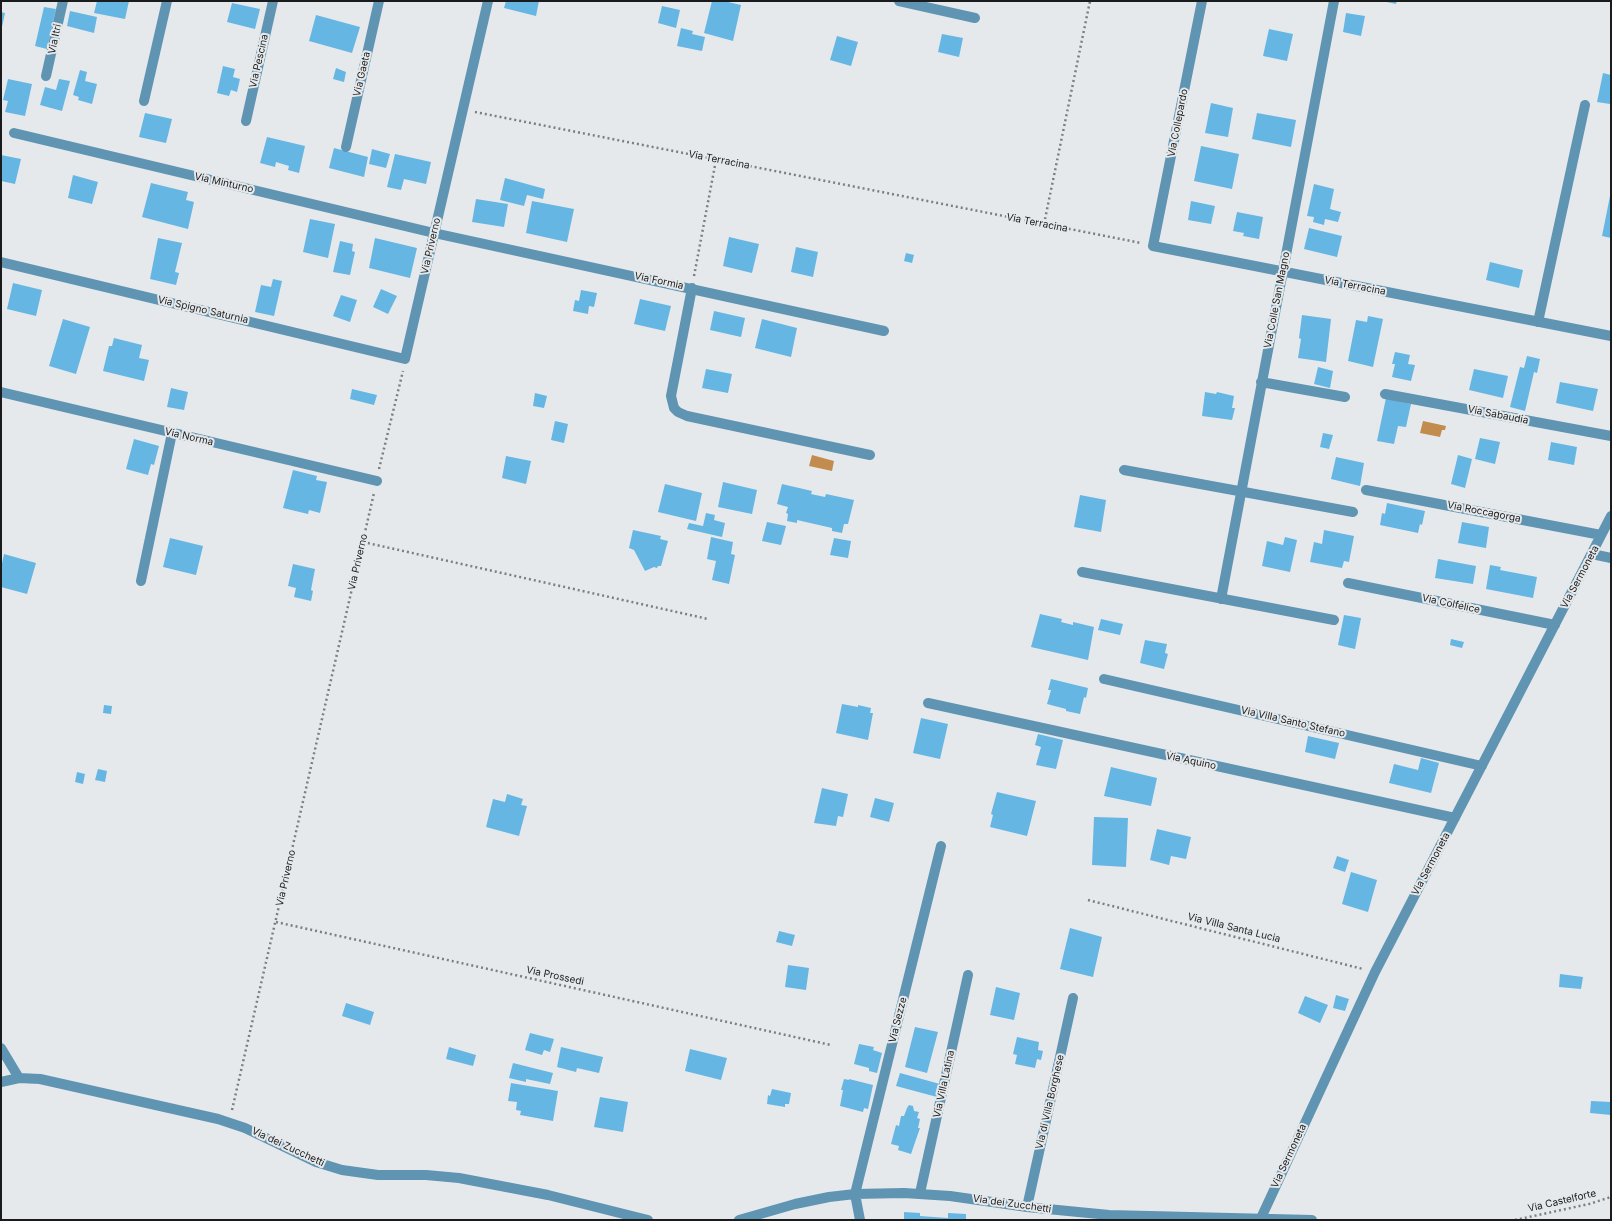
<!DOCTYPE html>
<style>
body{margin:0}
#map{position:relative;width:1612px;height:1221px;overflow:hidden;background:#e6e9eb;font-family:Inter,sans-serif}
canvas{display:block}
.frame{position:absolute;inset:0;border:2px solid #1a1b1c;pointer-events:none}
</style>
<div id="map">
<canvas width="1612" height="1221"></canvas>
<div class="frame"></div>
</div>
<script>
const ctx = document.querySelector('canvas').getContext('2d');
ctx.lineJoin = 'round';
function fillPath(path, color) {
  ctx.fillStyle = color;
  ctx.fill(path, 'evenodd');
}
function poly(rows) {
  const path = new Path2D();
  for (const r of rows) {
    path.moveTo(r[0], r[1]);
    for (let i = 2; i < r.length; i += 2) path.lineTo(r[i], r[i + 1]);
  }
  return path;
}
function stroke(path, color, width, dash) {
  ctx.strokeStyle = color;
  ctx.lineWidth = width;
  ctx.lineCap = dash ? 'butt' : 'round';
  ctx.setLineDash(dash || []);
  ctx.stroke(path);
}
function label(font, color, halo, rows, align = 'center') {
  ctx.font = font + ' Inter,sans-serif';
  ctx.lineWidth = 4;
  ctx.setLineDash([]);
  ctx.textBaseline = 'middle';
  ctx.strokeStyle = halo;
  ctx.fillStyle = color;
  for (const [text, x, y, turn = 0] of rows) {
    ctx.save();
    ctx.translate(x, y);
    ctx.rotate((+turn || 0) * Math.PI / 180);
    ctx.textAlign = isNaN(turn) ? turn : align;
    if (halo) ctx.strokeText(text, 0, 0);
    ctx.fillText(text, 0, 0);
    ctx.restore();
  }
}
const water = poly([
 [1423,421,1446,426,1445,430,1442,430,1440,437,1420,433],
 [812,455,834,461,832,471,809,466]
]);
const building = poly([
 [97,1,129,1,125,19,94,13],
 [506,1,539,1,536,16,504,8],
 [712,1,724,1,741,5,733,41,704,33],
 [1382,1,1397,1,1396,4],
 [232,3,260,9,255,29,227,22],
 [662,6,680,10,676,28,658,23],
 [44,7,56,9,47,49,35,46],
 [70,11,97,17,94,33,67,26],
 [1,12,5,13,2,27,1,27],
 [1346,13,1365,16,1361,36,1343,32],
 [316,15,360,27,352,53,309,41],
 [681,28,693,31,692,34,705,37,702,51,677,46],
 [1269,29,1293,34,1287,61,1263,56],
 [942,34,963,38,959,57,938,52],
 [837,36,858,42,851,66,830,60],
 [223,66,235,69,233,77,240,79,237,92,231,90,229,96,217,93],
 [336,68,346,72,344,82,333,79],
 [80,70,87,72,85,81,97,84,92,104,78,100,79,97,73,95],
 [1603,73,1611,75,1610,104,1597,102],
 [8,79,32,84,25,116,5,112,8,101,3,100],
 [59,79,70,81,62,111,40,105,45,87,56,90],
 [1211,103,1233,108,1228,137,1205,133],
 [145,113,172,119,166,143,139,137],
 [1257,113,1296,120,1291,147,1252,139],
 [267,137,305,146,299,173,288,170,289,166,276,162,275,167,260,163],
 [1201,146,1239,154,1232,189,1194,181],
 [334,148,368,157,364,177,329,168],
 [372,149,390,154,386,168,369,164],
 [395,154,431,162,426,184,404,179,401,190,387,187],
 [1,155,21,159,15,184,1,181],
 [73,175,98,182,92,204,68,198],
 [505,178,545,189,543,199,527,195,524,206,500,200],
 [151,183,188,192,186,200,194,202,188,229,142,217],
 [1314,184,1334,189,1330,209,1341,212,1338,222,1325,219,1324,225,1313,222,1314,217,1307,216],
 [1610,196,1611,196,1611,238,1602,236],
 [476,199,508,204,504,227,472,222],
 [532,201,574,209,567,242,526,233],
 [1191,201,1215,206,1211,224,1188,220],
 [1237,212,1263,217,1259,239,1243,236,1244,233,1233,231],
 [310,219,335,224,328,258,303,252],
 [1309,228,1342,236,1337,257,1304,249],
 [729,237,759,244,752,273,723,266],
 [158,238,182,243,175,272,179,273,176,285,150,279],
 [375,238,417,248,410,278,369,268],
 [340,241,353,244,352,251,355,252,350,275,333,272],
 [796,247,818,252,813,277,791,272],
 [906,253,914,255,912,263,904,261],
 [1490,262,1523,270,1519,288,1486,280],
 [273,279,282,281,274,316,255,312,261,285,271,287],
 [13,283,42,290,36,316,7,309],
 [381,289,397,296,388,314,373,307],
 [581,290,597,293,594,307,589,306,588,314,573,311,575,300,579,301],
 [341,295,357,300,350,322,333,316],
 [640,299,671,306,665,331,634,324],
 [714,311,745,318,741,337,710,330],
 [1302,315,1331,319,1326,362,1298,358,1301,339,1299,338],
 [1368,316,1383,319,1373,367,1348,361,1356,320,1367,322],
 [63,319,90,327,76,374,49,366],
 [762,319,797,328,791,357,755,348],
 [114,338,142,345,139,358,149,360,144,381,103,371,109,346,112,346],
 [1395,352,1410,355,1408,364,1415,365,1411,381,1392,377,1395,364,1392,364],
 [1527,356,1540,359,1537,373,1534,372,1525,411,1510,407,1520,367,1524,368],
 [1318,367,1333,371,1330,388,1314,384],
 [706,369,732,374,728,393,702,388],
 [1474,369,1508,376,1503,398,1469,390],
 [1560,382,1598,389,1593,411,1556,403],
 [171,388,188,392,184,410,167,407],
 [352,389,377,395,374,405,350,399],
 [1205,392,1216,394,1217,392,1234,396,1232,408,1235,408,1232,420,1202,416],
 [535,393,547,396,544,408,533,406],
 [1386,398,1411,404,1406,427,1398,426,1394,444,1377,441],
 [555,421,568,424,564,443,551,440],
 [1323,433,1333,435,1329,449,1320,447],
 [1480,438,1500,442,1495,464,1475,459],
 [134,439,159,446,154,465,151,464,148,475,126,469],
 [1551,442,1577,447,1574,465,1548,460],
 [1458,455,1472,459,1465,488,1451,484],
 [506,456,531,461,526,484,502,478],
 [1336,457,1364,463,1360,486,1331,479],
 [293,470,317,476,316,480,327,482,320,513,309,510,308,514,283,508],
 [723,482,757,490,752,514,718,507],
 [665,484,702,493,696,521,658,512],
 [782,484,812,491,811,494,825,497,826,494,854,500,848,524,844,524,842,533,832,531,832,528,797,520,797,523,787,521,788,514,786,513,788,507,777,504],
 [1080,495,1106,500,1101,532,1074,527],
 [1387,503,1425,511,1422,525,1420,524,1418,533,1380,525,1382,513,1385,514],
 [706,513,715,515,714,520,725,523,722,537,687,529,689,523,703,526],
 [767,522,786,526,781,545,762,541],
 [1462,522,1489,527,1486,548,1458,543],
 [633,530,661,536,660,539,668,541,661,566,658,566,657,568,654,567,645,571,634,550,629,548],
 [1324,530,1354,536,1349,562,1344,561,1342,568,1310,562,1314,542,1322,544],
 [711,537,733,542,731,554,735,555,729,584,712,580,716,561,707,559],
 [1285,537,1297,540,1290,572,1262,566,1267,541,1283,545],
 [170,538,203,546,196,575,163,567],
 [834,538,851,541,848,558,830,555],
 [4,554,36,563,27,594,1,587,1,568],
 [1438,559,1476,566,1473,584,1435,578],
 [293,564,315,569,311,590,313,591,311,601,294,597,296,588,288,586],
 [1490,565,1501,567,1500,570,1537,577,1533,598,1486,589],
 [1040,614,1062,619,1061,622,1073,625,1073,622,1094,627,1088,660,1031,647],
 [1344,615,1361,618,1355,649,1338,645],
 [1101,619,1123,624,1120,635,1098,630],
 [1451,639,1464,642,1462,648,1450,645],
 [1145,640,1167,644,1165,653,1168,654,1164,669,1140,663],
 [1051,679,1088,688,1086,698,1084,697,1080,714,1066,711,1066,709,1047,704,1051,690,1048,690],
 [842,704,858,707,858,705,871,708,870,713,873,713,868,740,836,733],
 [104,705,112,706,111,714,103,713],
 [921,718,948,724,940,759,913,753],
 [1038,734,1063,740,1056,769,1036,765,1041,747,1035,745],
 [1308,736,1339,743,1335,759,1305,752],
 [1421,758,1439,763,1431,793,1389,783,1394,764,1418,770],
 [1111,767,1157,778,1151,806,1104,796],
 [98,769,107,771,105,782,95,780],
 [77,772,85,774,83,784,75,782],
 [822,788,848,794,843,817,838,816,836,826,814,823],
 [997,792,1036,801,1027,836,990,827,993,815,991,814],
 [507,794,523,799,521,805,527,806,519,836,486,827,493,799,505,802],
 [875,798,894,803,889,822,870,817],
 [1094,817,1128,818,1126,867,1092,865],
 [1157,829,1191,837,1186,859,1171,856,1169,865,1150,860],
 [1337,856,1349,860,1345,872,1333,868],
 [1351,872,1377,880,1368,912,1342,904],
 [1070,928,1102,937,1093,977,1060,969],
 [779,931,795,935,792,946,776,942],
 [788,965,809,968,806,990,785,987],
 [1560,974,1583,977,1581,989,1559,987],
 [996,987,1020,993,1014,1020,990,1015],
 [1336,995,1349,999,1345,1011,1333,1008],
 [1305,996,1328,1005,1320,1023,1298,1013],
 [346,1003,374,1012,370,1025,342,1016],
 [915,1027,938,1032,927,1073,905,1067],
 [530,1033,554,1039,550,1052,544,1050,542,1055,525,1050],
 [1017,1037,1039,1042,1038,1050,1043,1051,1041,1060,1037,1059,1035,1068,1015,1064,1017,1055,1013,1054],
 [859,1044,874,1047,873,1050,882,1053,877,1073,869,1071,869,1068,854,1064],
 [449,1047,476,1055,473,1066,446,1059],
 [561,1047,603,1057,599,1073,577,1068,576,1072,557,1067],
 [690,1049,727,1058,721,1080,685,1071],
 [513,1063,553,1073,550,1084,526,1079,526,1082,509,1078],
 [900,1073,940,1084,937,1097,896,1086],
 [844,1079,849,1080,849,1079,873,1085,868,1109,864,1108,863,1112,840,1106,843,1090,841,1090],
 [511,1083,558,1091,553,1121,520,1115,521,1111,516,1110,517,1102,508,1101],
 [772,1089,791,1093,789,1104,785,1104,785,1107,767,1104,768,1095,770,1096],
 [600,1097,628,1102,623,1132,594,1127],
 [1591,1101,1611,1102,1611,1115,1590,1113],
 [909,1105,913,1106,914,1111,919,1112,917,1118,920,1119,918,1128,920,1128,911,1154,898,1150,899,1146,891,1144,896,1125,899,1126,901,1116,904,1116,907,1108],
 [904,1212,920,1213,920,1216,948,1218,948,1213,966,1214,966,1220,904,1220]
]);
const path = poly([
 [475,112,1141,243],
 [1044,224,1090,1],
 [694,276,716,160],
 [379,469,403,371],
 [363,542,708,619],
 [1088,900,1363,969],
 [276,922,831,1045],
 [232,1110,374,493],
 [1515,1220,1589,1204,1611,1197]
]);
const minor = poly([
 [899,1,975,18],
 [1202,1,1153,246,1611,336],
 [46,76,63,1],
 [144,101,167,1],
 [246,121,273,1],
 [14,133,434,233,884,331],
 [346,147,379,1],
 [1,262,405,359,488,1],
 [692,288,671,396,674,408,678,412,687,416,870,455],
 [1538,322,1585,105],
 [1261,382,1345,397],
 [1,392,377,481],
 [1385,394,1611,436],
 [1124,470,1353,512],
 [1366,490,1601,535],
 [1592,554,1611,558],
 [1082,572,1334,620],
 [141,581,172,433],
 [1348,583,1555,625],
 [1221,599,1334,1],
 [1104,679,1482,766],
 [928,703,1455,818],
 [1,1048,19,1078],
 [1,1082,19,1078,40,1079,218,1119,245,1128,316,1162,342,1170,378,1175,426,1175,459,1178,548,1195,648,1220],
 [920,1193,968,975],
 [1027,1207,1073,998],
 [1261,1218,1375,972,1611,516],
 [739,1220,795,1204,829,1197,855,1194,904,1193,950,1196,1027,1207,1109,1215,1312,1220],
 [860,1220,855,1194,941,846]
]);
const streetNames = [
 ["Via Itri",55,39,-78],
 ["Via Pescina",259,61,-77],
 ["Via Gaeta",362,74,-77],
 ["Via Collepardo",1178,123,-79],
 ["Via Terracina",719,160,11],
 ["Via Minturno",224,183,13],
 ["Via Terracina",1037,223,11],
 ["Via Priverno",431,246,-77],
 ["Via Formia",659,281,12],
 ["Via Terracina",1355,286,11],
 ["Via Colle San Magno",1277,300,-79],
 ["Via Spigno Saturnia",203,310,13],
 ["Via Sabaudia",1498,415,11],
 ["Via Norma",189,437,13],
 ["Via Roccagorga",1484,512,11],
 ["Via Priverno",358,562,-77],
 ["Via Sermoneta",1580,577,-62],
 ["Via Colfelice",1451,604,12],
 ["Via Villa Santo Stefano",1293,722,13],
 ["Via Aquino",1191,761,12],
 ["Via Sermoneta",1431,864,-62],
 ["Via Priverno",286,878,-77],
 ["Via Villa Santa Lucia",1234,928,14],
 ["Via Prossedi",555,976,12],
 ["Via Sezze",898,1020,-76],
 ["Via Villa Latina",944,1084,-78],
 ["Via di Villa Borghese",1050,1102,-77],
 ["Via dei Zucchetti",288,1147,25],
 ["Via Sermoneta",1289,1156,-65],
 ["Via Castelforte",1562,1201,-13],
 ["Via dei Zucchetti",1012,1204,8]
];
fillPath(water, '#c38c4f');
fillPath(building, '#66b6e4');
stroke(path, '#7c7e7f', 2.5, [2, 3]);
stroke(minor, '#5f94b3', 10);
label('10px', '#1a1b1c', '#e6e9eb', streetNames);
</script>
